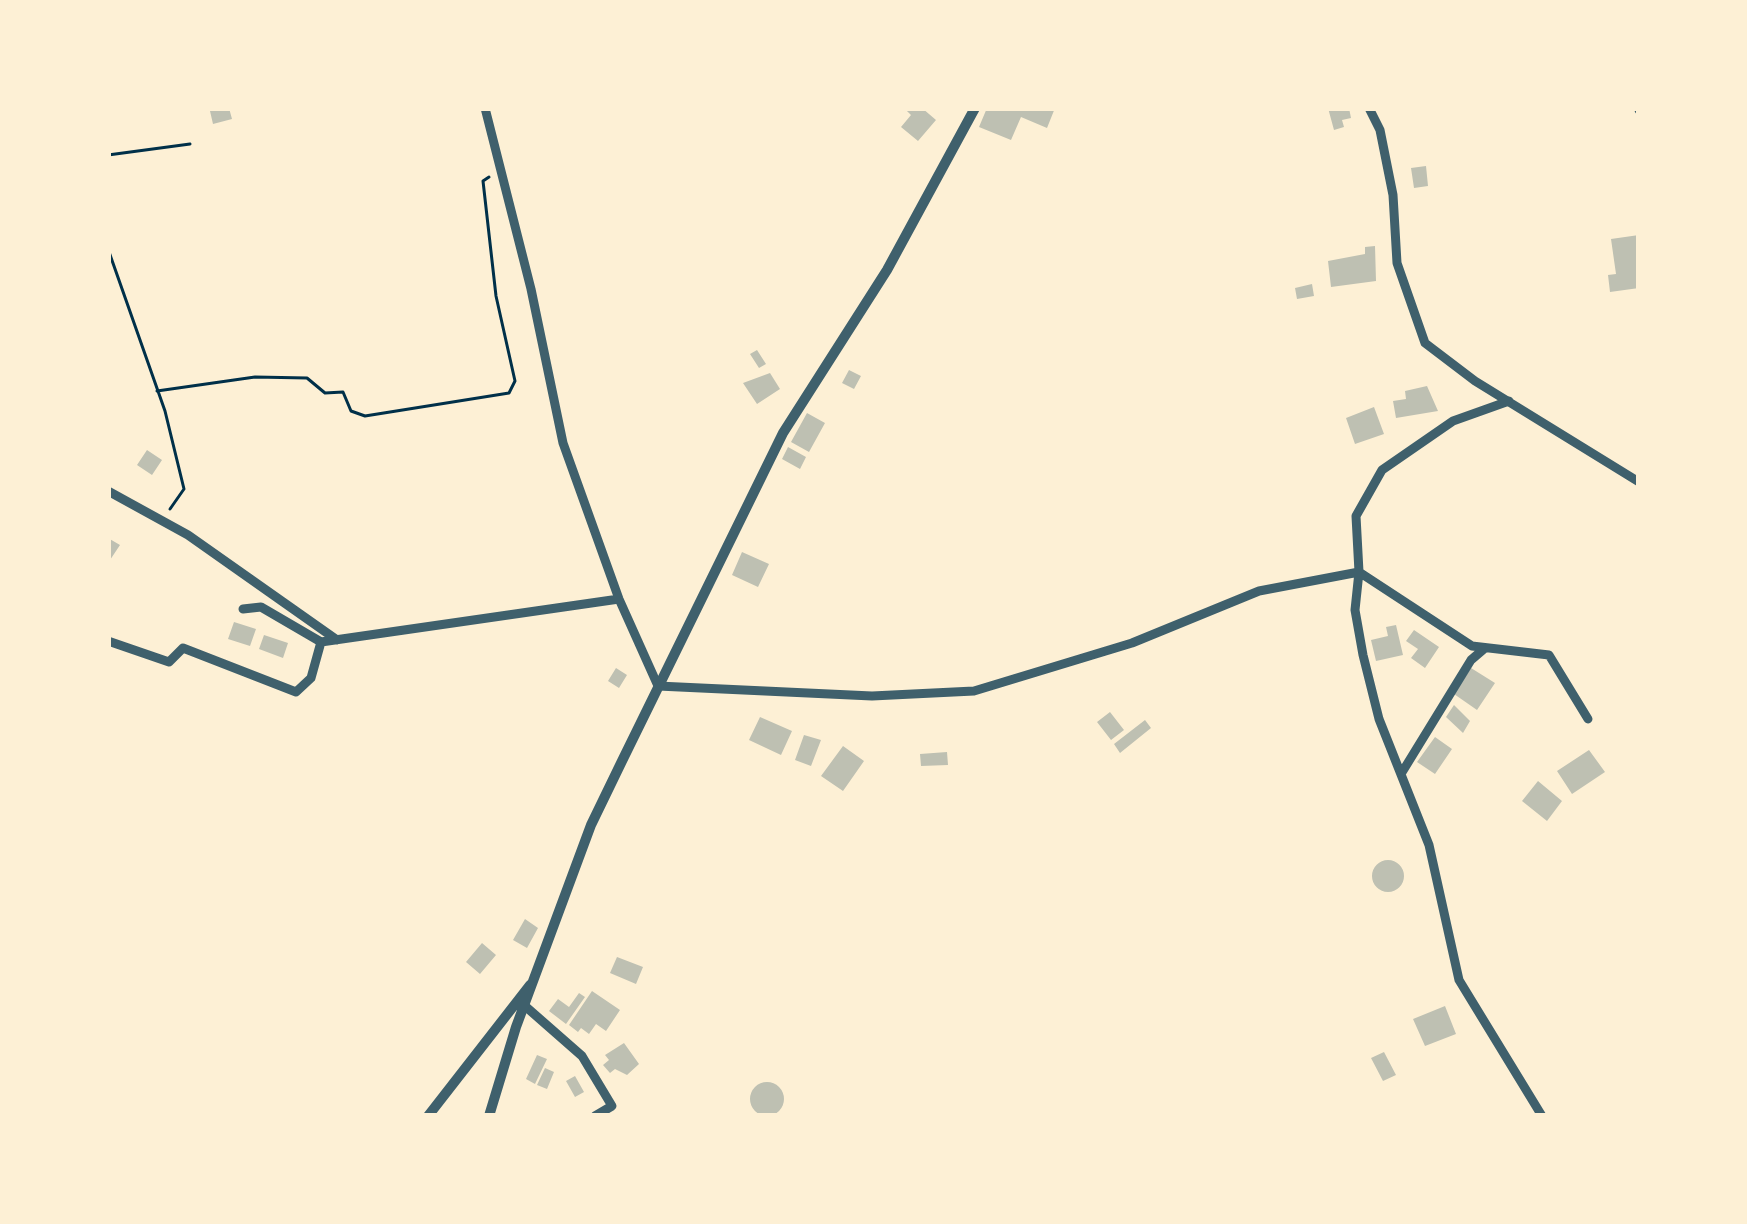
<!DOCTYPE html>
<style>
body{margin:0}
#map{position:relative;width:1747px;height:1224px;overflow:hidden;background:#fdf0d5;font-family:"PT Sans",sans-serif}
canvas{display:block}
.frame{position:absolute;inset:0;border:111px solid #fdf0d5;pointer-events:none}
</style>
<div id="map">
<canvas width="1747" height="1224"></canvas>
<div class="frame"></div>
</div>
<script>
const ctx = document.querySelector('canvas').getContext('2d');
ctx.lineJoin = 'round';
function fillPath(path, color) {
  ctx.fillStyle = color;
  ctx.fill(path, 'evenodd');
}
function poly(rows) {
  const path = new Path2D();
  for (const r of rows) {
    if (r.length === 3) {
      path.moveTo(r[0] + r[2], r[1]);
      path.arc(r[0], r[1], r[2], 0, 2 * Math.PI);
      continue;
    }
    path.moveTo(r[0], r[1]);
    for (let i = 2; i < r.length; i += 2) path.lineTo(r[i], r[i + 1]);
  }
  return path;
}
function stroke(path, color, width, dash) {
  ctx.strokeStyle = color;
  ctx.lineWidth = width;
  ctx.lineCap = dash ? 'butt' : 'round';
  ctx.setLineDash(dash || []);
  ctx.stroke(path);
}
const building = poly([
 [229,108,232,119,213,124,210,111],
 [904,108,922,108,936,120,918,141,901,127,911,115],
 [987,108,1055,108,1047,128,1021,117,1011,140,979,127],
 [1328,108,1349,108,1351,118,1342,120,1344,127,1334,130],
 [1426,166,1428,186,1414,188,1411,168],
 [1639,235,1639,288,1610,292,1608,275,1616,274,1611,239],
 [1375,246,1376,281,1331,287,1328,261,1365,254,1365,247],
 [1312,284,1314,296,1297,299,1295,288],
 [757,350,766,364,759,368,750,354],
 [849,370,861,376,854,389,842,383],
 [770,373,780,389,757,404,743,383],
 [1427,386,1438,411,1396,418,1393,401,1406,399,1405,391],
 [1374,407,1384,434,1355,444,1346,418],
 [807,413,825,423,809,452,791,442],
 [788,447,806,457,800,469,782,459],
 [147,450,162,460,152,475,137,465],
 [108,538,120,545,108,563],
 [742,552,769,564,758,587,732,575],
 [234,622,256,629,250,646,228,639],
 [1396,625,1403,655,1376,661,1371,640,1388,636,1386,627],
 [1414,630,1439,647,1425,668,1411,658,1418,649,1406,641],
 [264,635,288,643,283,658,259,649],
 [616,668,627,675,619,688,608,681],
 [1471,668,1495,683,1477,710,1454,694],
 [1454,705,1470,721,1463,733,1446,717],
 [1110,712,1124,730,1111,740,1097,722],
 [760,717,792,731,781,755,749,740],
 [1145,720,1151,728,1120,753,1114,744],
 [804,735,821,740,811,766,795,760],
 [1435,737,1452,749,1435,774,1417,762],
 [843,746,864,761,843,791,821,776],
 [1589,750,1605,772,1572,794,1557,771],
 [947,752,948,765,921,766,920,754],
 [1538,781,1562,801,1547,821,1522,801],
 [1388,876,16],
 [525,919,538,928,527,948,513,940],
 [482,943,496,955,480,974,466,962],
 [617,957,643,967,636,984,610,973],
 [592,991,620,1010,606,1031,596,1024,589,1034,581,1028,578,1032,569,1025],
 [579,993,585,997,566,1024,549,1011,558,999,569,1007],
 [1445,1006,1456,1034,1425,1046,1413,1019],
 [624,1043,639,1064,627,1075,615,1069,610,1073,603,1065,609,1060,605,1055],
 [1384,1052,1396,1075,1383,1081,1371,1058],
 [537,1055,547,1059,535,1084,526,1079],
 [545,1068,554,1072,547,1089,537,1085],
 [575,1076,584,1092,575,1097,566,1081],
 [767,1099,17]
]);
const path = poly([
 [108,155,190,144],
 [108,249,165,411,184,489,170,509],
 [157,391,255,377,307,378,325,393,343,392,351,411,365,416,509,393,515,381,496,296,483,181,489,177]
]);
const minor = poly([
 [485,108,531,289,563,443,619,599,658,686,872,696,974,691,1132,643,1259,591,1359,572,1356,516,1382,470,1453,421,1509,401],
 [1369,108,1380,130,1393,195,1397,263,1425,343,1475,381,1639,482],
 [1639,108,1639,110],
 [108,491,188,535,337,640],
 [243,609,261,607,321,642],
 [108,641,169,662,183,648,296,692,311,678,321,642,619,599],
 [1401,774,1471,660,1485,648],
 [525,1006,582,1056,612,1106,595,1116],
 [1542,1116,1459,980,1429,845,1379,719,1363,655,1355,610,1359,572,1472,646,1549,655,1588,719]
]);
const tertiary = poly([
 [428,1116,530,985],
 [489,1116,516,1027,591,825,622,761,783,433,887,270,975,108]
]);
fillPath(building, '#bec0b2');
stroke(path, '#003049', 3);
stroke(minor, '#3f606c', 9);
stroke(tertiary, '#3f606c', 10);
</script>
